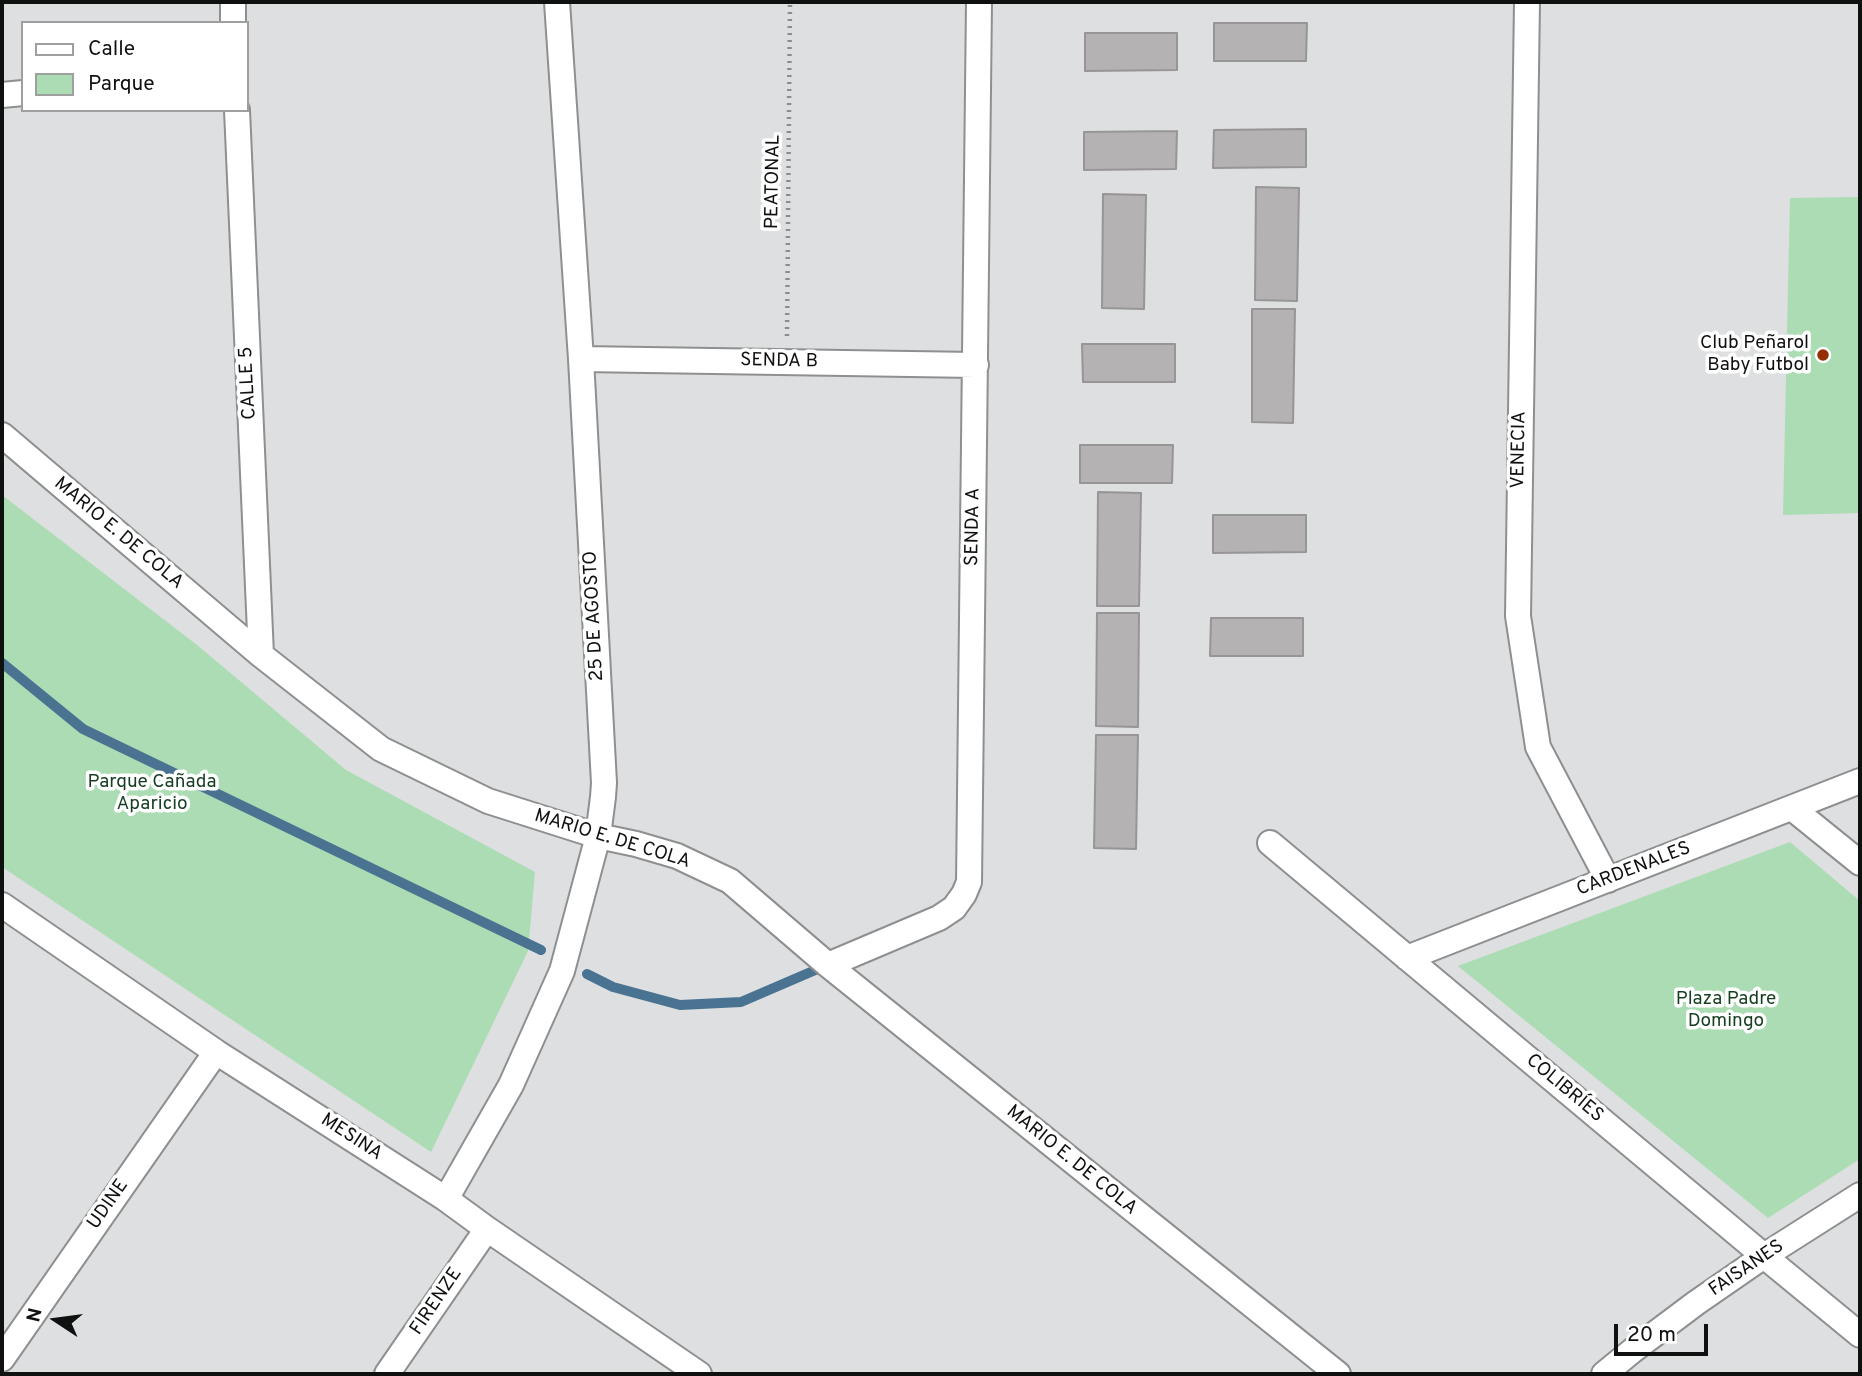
<!DOCTYPE html>
<meta charset="utf-8">
<style>
body{margin:0}
#map{position:relative;width:1862px;height:1376px;overflow:hidden;background:#dddfe0;font-family:Overpass,sans-serif}
canvas{display:block}
.frame{position:absolute;inset:0;border:4px solid #0f1010;pointer-events:none}
.legend{position:absolute;left:21px;top:21px;width:228px;height:91px;box-sizing:border-box;background:#fff;border:2px solid #9f9f9f;margin:0;padding:9px 12px;list-style:none;font-size:21px;color:#0f1010}
.legend li{display:flex;align-items:center;gap:14px;height:35px}
.legend b{width:35px;border:2px solid #9f9f9f}
.north{position:absolute;left:21px;top:1285px;width:70px;height:70px;-webkit-text-stroke:5px #fff;paint-order:stroke;rotate:283deg;font-size:19px;font-weight:700;line-height:28px;text-align:center;color:#0f1010}
.north::after{content:'';display:block;margin:auto;width:24px;height:32px;background:#0f1010;clip-path:polygon(50% 0,100% 100%,50% 72%,0 100%)}
.scale{position:absolute;left:1614px;top:1324px;width:94px;height:32px;box-sizing:border-box;border:4px solid #0f1010;border-top:0;padding-left:9px;font-size:21px;line-height:24px;white-space:nowrap;color:#0f1010;-webkit-text-stroke:5px #fff;paint-order:stroke}
</style>
<div id="map">
<canvas width="1862" height="1376"></canvas>
<div class="frame"></div>
<ul class="legend">
<li><b style="height:9px;background:#fff"></b>Calle</li>
<li><b style="height:19px;background:#abdcb3"></b>Parque</li>
</ul>
<div class="north">N</div>
<div class="scale">20 m</div>
</div>
<script>
const ctx = document.querySelector('canvas').getContext('2d');
ctx.lineJoin = 'round';
function fillPath(path, color) {
  ctx.fillStyle = color;
  ctx.fill(path, 'evenodd');
}
function poly(rows) {
  const path = new Path2D();
  for (const r of rows) {
    path.moveTo(r[0], r[1]);
    for (let i = 2; i < r.length; i += 2) path.lineTo(r[i], r[i + 1]);
  }
  return path;
}
function stroke(path, color, width, dash) {
  ctx.strokeStyle = color;
  ctx.lineWidth = width;
  ctx.lineCap = dash ? 'butt' : 'round';
  ctx.setLineDash(dash || []);
  ctx.stroke(path);
}
function label(font, color, halo, rows, align = 'center') {
  ctx.font = font + ' Overpass,sans-serif';
  ctx.lineWidth = 7;
  ctx.setLineDash([]);
  ctx.textBaseline = 'middle';
  ctx.strokeStyle = halo;
  ctx.fillStyle = color;
  for (const [text, x, y, turn = 0] of rows) {
    ctx.save();
    ctx.translate(x, y);
    ctx.rotate((+turn || 0) * Math.PI / 180);
    ctx.textAlign = isNaN(turn) ? turn : align;
    if (halo) ctx.strokeText(text, 0, 0);
    ctx.fillText(text, 0, 0);
    ctx.restore();
  }
}
const green = poly([
 [1860,197,1860,513,1783,515,1790,198],
 [2,495,197,645,346,770,535,872,528,951,431,1152,2,867],
 [1790,842,1860,901,1860,1159,1768,1218,1458,966]
]);
const stream = poly([
 [2,663,83,729,541,950],
 [587,974,613,987,680,1005,741,1002,827,965]
]);
const building = poly([
 [1214,23,1307,23,1306,61,1214,61,1214,23],
 [1085,33,1177,33,1177,70,1085,71,1085,33],
 [1306,129,1306,167,1213,168,1214,130,1306,129],
 [1177,131,1176,169,1084,170,1084,132,1177,131],
 [1256,187,1299,188,1297,301,1255,300,1256,187],
 [1103,194,1146,195,1144,309,1102,308,1103,194],
 [1252,309,1295,309,1293,423,1252,422,1252,309],
 [1082,344,1175,344,1175,382,1083,382,1082,344],
 [1080,445,1173,445,1172,483,1080,483,1080,445],
 [1098,492,1141,493,1139,606,1097,606,1098,492],
 [1213,515,1306,515,1306,552,1213,553,1213,515],
 [1097,613,1139,613,1138,727,1096,726,1097,613],
 [1211,618,1303,618,1303,656,1210,656,1211,618],
 [1096,735,1138,735,1136,849,1094,848,1096,735]
]);
const path = poly([
 [787,336,790,2]
]);
const street = poly([
 [233,2,233,23],
 [1527,2,1518,616,1538,747,1608,880],
 [2,95,23,93],
 [237,110,261,655],
 [581,359,976,365],
 [2,435,261,655,381,749,488,801,598,836,636,844,677,856,730,881,828,965,1338,1374],
 [1792,808,1860,863],
 [1270,843,1764,1256,1860,1335],
 [2,905,216,1052,446,1199,487,1229,699,1374],
 [1407,958,1860,781],
 [828,965,939,918,954,908,964,894,969,882,979,2],
 [446,1199,511,1085,562,971,598,836,603,797,604,783,581,359,557,2],
 [2,1359,216,1052],
 [387,1374,487,1229],
 [1604,1374,1632,1351,1696,1303,1764,1256,1860,1195]
]);
const markers = [
 [1823,355,7,"#952f03"]
];
const streetNames = [
 ["PEATONAL",774,182,-89],
 ["SENDA B",779,362,1],
 ["CALLE 5",249,383,-93],
 ["VENECIA",1520,450,-89],
 ["SENDA A",974,527,-89],
 ["MARIO E. DE COLA",118,534,40],
 ["25 DE AGOSTO",595,616,-93],
 ["MARIO E. DE COLA",612,840,17],
 ["CARDENALES",1634,870,-21],
 ["COLIBRÍES",1564,1089,40],
 ["MESINA",351,1138,33],
 ["MARIO E. DE COLA",1071,1161,39],
 ["UDINE",109,1205,-55],
 ["FAISANES",1747,1269,-34],
 ["FIRENZE",437,1302,-56]
];
const poiNames = [
 ["Club Peñarol",1809,344],
 ["Baby Futbol",1809,366]
];
const parkNames = [
 ["Parque Cañada",152,783],
 ["Aparicio",152,805],
 ["Plaza Padre",1726,1000],
 ["Domingo",1726,1022]
];
fillPath(green, '#abdcb3');
stroke(stream, '#4a7392', 10);
fillPath(building, '#b4b2b2');
stroke(building, '#979595', 2);
stroke(street, '#8e8f90', 28);
stroke(path, '#8b8c8d', 4.5, [2, 5]);
stroke(street, '#fff', 24);
for (const [x, y, r, color] of markers) {
  const dot = new Path2D();
  dot.arc(x, y, r, 0, 2 * Math.PI);
  ctx.fillStyle = color;
  ctx.fill(dot);
  stroke(dot, '#fff', 2.5);
}
label('19px', '#0f1010', '#fff', streetNames);
label('19px', '#0f1010', '#fff', poiNames, 'right');
label('19px', '#153f20', '#fff', parkNames);
</script>
